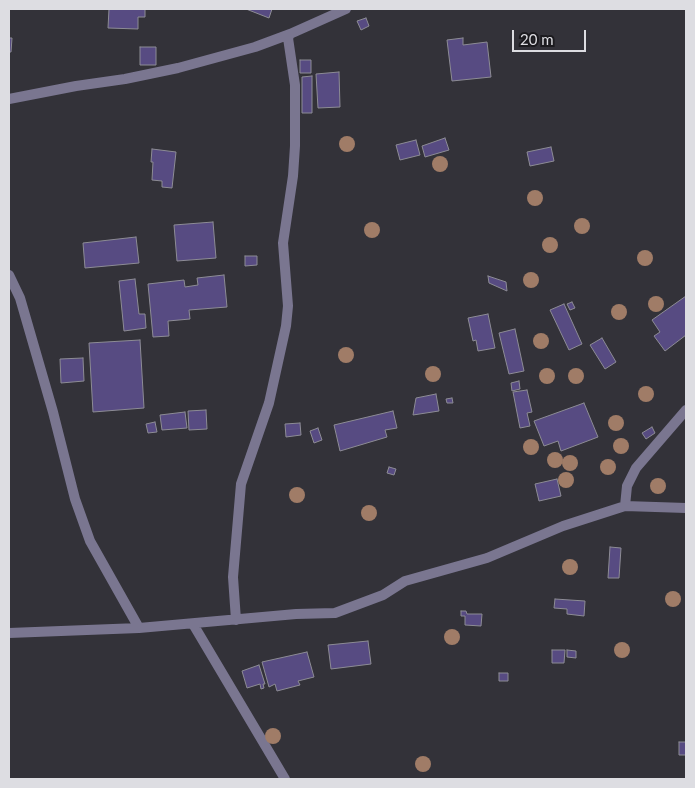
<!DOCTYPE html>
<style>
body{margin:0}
#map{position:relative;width:695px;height:788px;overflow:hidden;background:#333239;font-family:Lato,sans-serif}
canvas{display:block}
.frame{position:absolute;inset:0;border:10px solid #dddde2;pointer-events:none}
.scale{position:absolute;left:512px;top:30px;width:74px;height:22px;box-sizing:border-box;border:2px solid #dddde2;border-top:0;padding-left:6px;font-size:15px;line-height:18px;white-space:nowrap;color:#dddde2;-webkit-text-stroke:4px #1b1a1e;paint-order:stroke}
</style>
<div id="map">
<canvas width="695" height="788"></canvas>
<div class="frame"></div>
<div class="scale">20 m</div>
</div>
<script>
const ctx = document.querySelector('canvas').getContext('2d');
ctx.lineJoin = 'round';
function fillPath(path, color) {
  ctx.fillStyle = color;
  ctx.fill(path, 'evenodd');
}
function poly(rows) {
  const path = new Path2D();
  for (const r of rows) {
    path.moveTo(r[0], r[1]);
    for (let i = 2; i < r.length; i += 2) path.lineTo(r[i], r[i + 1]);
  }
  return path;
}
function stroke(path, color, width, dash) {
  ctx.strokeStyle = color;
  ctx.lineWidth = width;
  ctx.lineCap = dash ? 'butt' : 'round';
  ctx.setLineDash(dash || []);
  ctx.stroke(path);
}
const building = poly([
 [109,9,145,9,145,17,138,17,138,29,108,28,109,9],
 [246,9,272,9,269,18,246,9],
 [366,18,369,26,361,30,357,21,366,18],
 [9,38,12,38,11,52,9,52,9,38],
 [463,38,463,45,487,42,491,77,452,81,447,40,463,38],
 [140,47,156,47,156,65,140,65,140,47],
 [300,60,311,60,311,73,300,73,300,60],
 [339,72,340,107,318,108,316,74,339,72],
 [312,76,312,113,302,113,302,77,312,76],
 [445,138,449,150,425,157,422,146,445,138],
 [416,140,420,155,400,160,396,145,416,140],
 [551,147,554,161,530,166,527,152,551,147],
 [152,149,176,152,172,188,162,187,162,181,152,180,153,162,151,162,152,149],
 [213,222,216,258,177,261,174,225,213,222],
 [136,237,139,263,85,268,83,243,136,237],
 [245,256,257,256,257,265,245,266,245,256],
 [224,275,227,307,189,310,190,319,168,321,169,336,153,337,148,284,184,280,185,287,198,285,197,278,224,275],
 [488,276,506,282,507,291,489,283,488,276],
 [135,279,139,314,145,314,146,328,124,331,119,281,135,279],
 [686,296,686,335,665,351,654,336,660,332,652,320,686,296],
 [572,302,575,308,570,310,567,304,572,302],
 [564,304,582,344,569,350,550,310,564,304],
 [488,314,495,348,478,351,476,340,473,341,468,318,488,314],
 [515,329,524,371,509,374,499,333,515,329],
 [602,338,616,362,605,369,590,345,602,338],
 [140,340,144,408,93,412,89,343,140,340],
 [83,358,84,381,61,383,60,359,83,358],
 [519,381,520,389,512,391,511,383,519,381],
 [527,390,532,412,527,413,530,426,520,428,513,392,527,390],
 [436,394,439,411,413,415,416,398,436,394],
 [452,398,453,403,447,403,446,399,452,398],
 [584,403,598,437,561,451,558,441,544,446,534,421,584,403],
 [206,410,207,429,189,430,188,411,206,410],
 [393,411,397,428,385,430,387,437,340,451,334,425,393,411],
 [185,412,187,428,162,430,160,415,185,412],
 [155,422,157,432,148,433,146,424,155,422],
 [300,423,301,435,286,437,285,424,300,423],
 [652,427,655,433,646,439,642,433,652,427],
 [318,428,322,440,314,443,310,431,318,428],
 [389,467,396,469,394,475,387,473,389,467],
 [557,479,561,496,539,501,535,484,557,479],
 [610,547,621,548,619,578,608,578,610,547],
 [555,599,585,601,584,616,567,614,567,609,554,608,555,599],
 [461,611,466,611,467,614,482,614,481,626,465,625,465,616,461,616,461,611],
 [368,641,371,664,331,669,328,645,368,641],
 [552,650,565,650,564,663,552,663,552,650],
 [567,650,576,651,576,658,567,657,567,650],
 [307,652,314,677,298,681,300,685,277,691,275,684,269,687,262,662,307,652],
 [259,665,265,684,263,684,264,688,261,689,260,684,247,688,242,671,259,665],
 [499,673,508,673,508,681,499,681,499,673],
 [679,742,686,742,686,755,679,755,679,742]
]);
const minor = poly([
 [9,99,76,86,125,79,178,68,255,47,290,34,346,9],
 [9,275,20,298,53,412,75,499,90,541,139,628],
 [625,506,627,486,636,468,686,410],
 [236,620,233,577,241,484,269,403,286,326,288,306,283,243,293,176,295,146,295,85,288,38,290,34],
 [193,624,285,779],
 [9,633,139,628,296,614,335,613,383,595,405,581,487,558,563,526,625,506,686,508]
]);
const trees = [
 [347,144],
 [440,164],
 [535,198],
 [582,226],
 [372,230],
 [550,245],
 [645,258],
 [531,280],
 [656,304],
 [619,312],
 [541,341],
 [346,355],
 [433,374],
 [547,376],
 [576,376],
 [646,394],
 [616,423],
 [621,446],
 [531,447],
 [555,460],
 [570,463],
 [608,467],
 [566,480],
 [658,486],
 [297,495],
 [369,513],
 [570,567],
 [673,599],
 [452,637],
 [622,650],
 [273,736],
 [423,764]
];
fillPath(building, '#574b82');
stroke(building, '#8d8c95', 1);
stroke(minor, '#7a7690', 10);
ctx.fillStyle = '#a07c67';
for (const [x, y] of trees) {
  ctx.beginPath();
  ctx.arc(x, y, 8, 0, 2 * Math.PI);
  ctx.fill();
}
</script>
